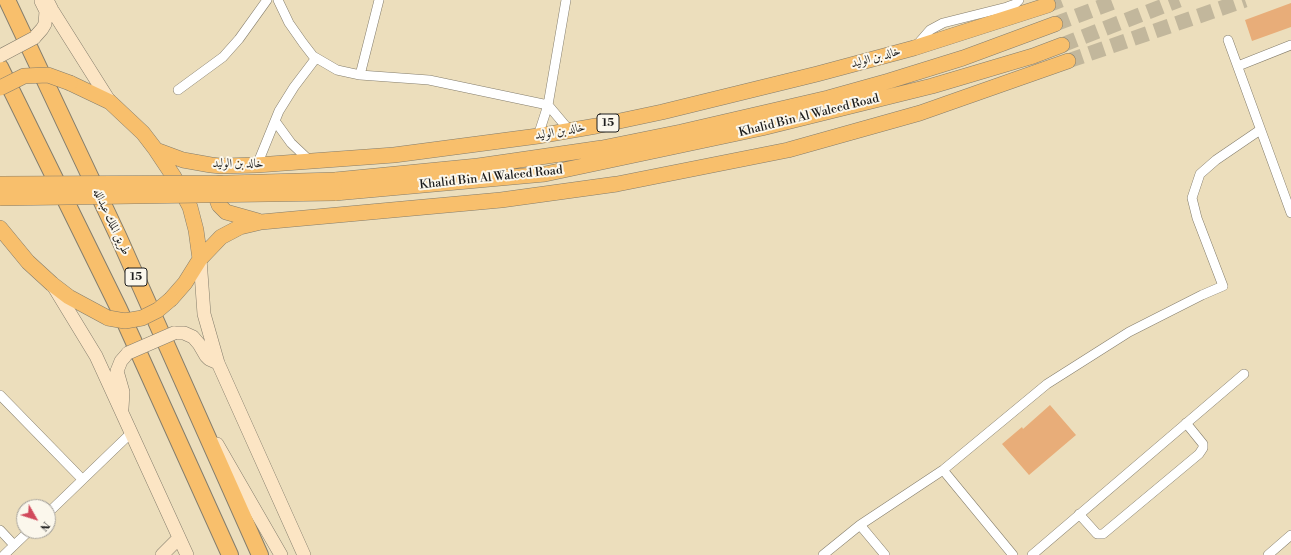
<!DOCTYPE html>
<meta charset="utf-8">
<style>
body{margin:0}
#map{position:relative;width:1291px;height:555px;overflow:hidden;background:#ecdebc;font-family:"Libre Bodoni",serif}
canvas{display:block}
.north{position:absolute;left:16px;top:499px;width:40px;height:40px;box-sizing:border-box;background:#fbf7ec;border:1px solid #a29f99;border-radius:50%;rotate:129deg;font-size:11px;font-weight:700;line-height:16px;text-align:center;color:#1c1c1c}
.north::after{content:'';display:block;margin:auto;width:14px;height:18px;background:#d1495b;clip-path:polygon(50% 0,100% 100%,50% 72%,0 100%)}
</style>
<div id="map">
<canvas width="1291" height="555"></canvas>
<div class="north">N</div>
</div>
<script>
const ctx = document.querySelector('canvas').getContext('2d');
ctx.lineJoin = 'round';
function fillPath(path, color) {
  ctx.fillStyle = color;
  ctx.fill(path, 'evenodd');
}
function poly(rows) {
  const path = new Path2D();
  for (const r of rows) {
    path.moveTo(r[0], r[1]);
    for (let i = 2; i < r.length; i += 2) path.lineTo(r[i], r[i + 1]);
  }
  return path;
}
function stroke(path, color, width, dash) {
  ctx.strokeStyle = color;
  ctx.lineWidth = width;
  ctx.lineCap = dash ? 'butt' : 'round';
  ctx.setLineDash(dash || []);
  ctx.stroke(path);
}
function label(font, color, halo, rows, align = 'center') {
  ctx.font = font + ' "Libre Bodoni",Amiri,serif';
  ctx.lineWidth = 4;
  ctx.setLineDash([]);
  ctx.textBaseline = 'middle';
  ctx.strokeStyle = halo;
  ctx.fillStyle = color;
  for (const [text, x, y, turn = 0] of rows) {
    ctx.save();
    ctx.translate(x, y);
    ctx.rotate((+turn || 0) * Math.PI / 180);
    ctx.textAlign = isNaN(turn) ? turn : align;
    if (halo) ctx.strokeText(text, 0, 0);
    ctx.fillText(text, 0, 0);
    ctx.restore();
  }
}
const building = poly([
 [1291,3,1291,27,1252,41,1245,20],
 [1050,405,1076,435,1029,475,1002,444,1022,427,1023,429]
]);
const trunkTunnel = poly([
 [1048,5,1061,0],
 [1055,24,1119,0],
 [1062,45,1179,0],
 [1068,61,1245,0]
]);
const minor = poly([
 [278,0,289,23,303,43,313,56,337,70,360,75,429,80,548,105,569,130],
 [1228,40,1291,213],
 [916,46,930,30,943,23,1007,7,1015,4,1019,0],
 [1238,66,1291,45],
 [360,75,379,0],
 [178,90,223,57,239,39,267,0],
 [275,121,291,143,310,161],
 [538,136,548,105,566,0],
 [257,165,279,111,294,87,316,58],
 [0,395,82,479],
 [943,470,1013,555],
 [48,513,131,433],
 [1079,514,1097,534,1103,534,1199,454,1203,448,1203,444,1186,423],
 [860,525,885,555],
 [0,530,14,545],
 [4,555,29,531],
 [823,555,860,525,943,470,1047,384,1129,332,1202,295,1223,286,1197,218,1192,198,1200,174,1216,160,1260,130],
 [1032,555,1244,374],
 [1268,555,1291,535]
]);
const secondary = poly([
 [47,0,52,10,110,102],
 [34,38,42,29,45,24,46,11,41,1],
 [200,259,204,314,218,363,304,555],
 [54,287,96,356,187,555],
 [174,333,184,333,193,337,199,344,206,356,209,359,218,363],
 [122,408,123,392,117,371,121,361,128,353],
 [217,444,281,555],
 [162,555,179,538]
]);
const trunk = poly([
 [70,83,110,102,143,133,156,150,174,177,190,207,196,230,200,259],
 [156,150,183,160,211,165,221,166,257,165,394,155,538,136,596,126,662,112,817,74,914,48,1048,5],
 [335,180,478,166,602,148,681,132,828,98,889,81,963,58,1055,24],
 [220,183,217,187,216,197,219,205,226,212,258,221],
 [335,193,545,174,762,128,932,86,1033,56,1062,45],
 [0,228,28,262,52,284,69,297,108,318],
 [171,299,185,283,200,259,221,237,240,227,261,222,501,200,617,184,788,150,920,113,1068,61]
]);
const motorway = poly([
 [7,0,119,238,260,555],
 [0,67,119,309,230,555]
]);
const secondaryBridge = poly([
 [0,56,34,38],
 [128,353,174,333]
]);
const trunkBridge = poly([
 [0,88,24,76,48,75,70,83],
 [0,184,228,183,335,180],
 [0,198,335,193],
 [108,318,125,321,142,318,158,310,171,299]
]);
const shields = [
 [608,123,22],
 [136,277,22]
];
const shieldNames = [
 ["15",608,123],
 ["15",136,277]
];
const streetNames = [
 ["خالد بن الوليد",876,58,-15],
 ["Khalid Bin Al Waleed Road",809,116,-14],
 ["خالد بن الوليد",560,132,-10],
 ["خالد بن الوليد",238,164],
 ["Khalid Bin Al Waleed Road",491,178,-6],
 ["طريق الملك عبدالله",111,222,65]
];
fillPath(building, '#e8ad79');
stroke(trunkTunnel, '#c2b79c', 15, [15, 8]);
stroke(minor, '#847d6c', 10);
stroke(secondary, '#847d6c', 14);
stroke(trunk, '#847d6c', 16);
stroke(motorway, '#847d6c', 18);
stroke(minor, '#fff', 9);
stroke(secondary, '#fce5c4', 13);
stroke(trunk, '#f8bf6c', 15);
stroke(motorway, '#f8bf6c', 16);
stroke(secondaryBridge, '#847d6c', 14, []);
stroke(trunkBridge, '#847d6c', 16, []);
stroke(secondaryBridge, '#fce5c4', 13);
stroke(trunkBridge, '#f8bf6c', 15);
for (const [x, y, w] of shields) {
  const box = new Path2D();
  box.roundRect(x - w / 2, y - 9, w, 18, 3);
  ctx.fillStyle = '#fbf7ec';
  ctx.fill(box);
  stroke(box, '#1c1c1c', 1);
}
label('bold 11px', '#1c1c1c', null, shieldNames);
label('12px', '#1c1c1c', '#fbf7ec', streetNames);
</script>
